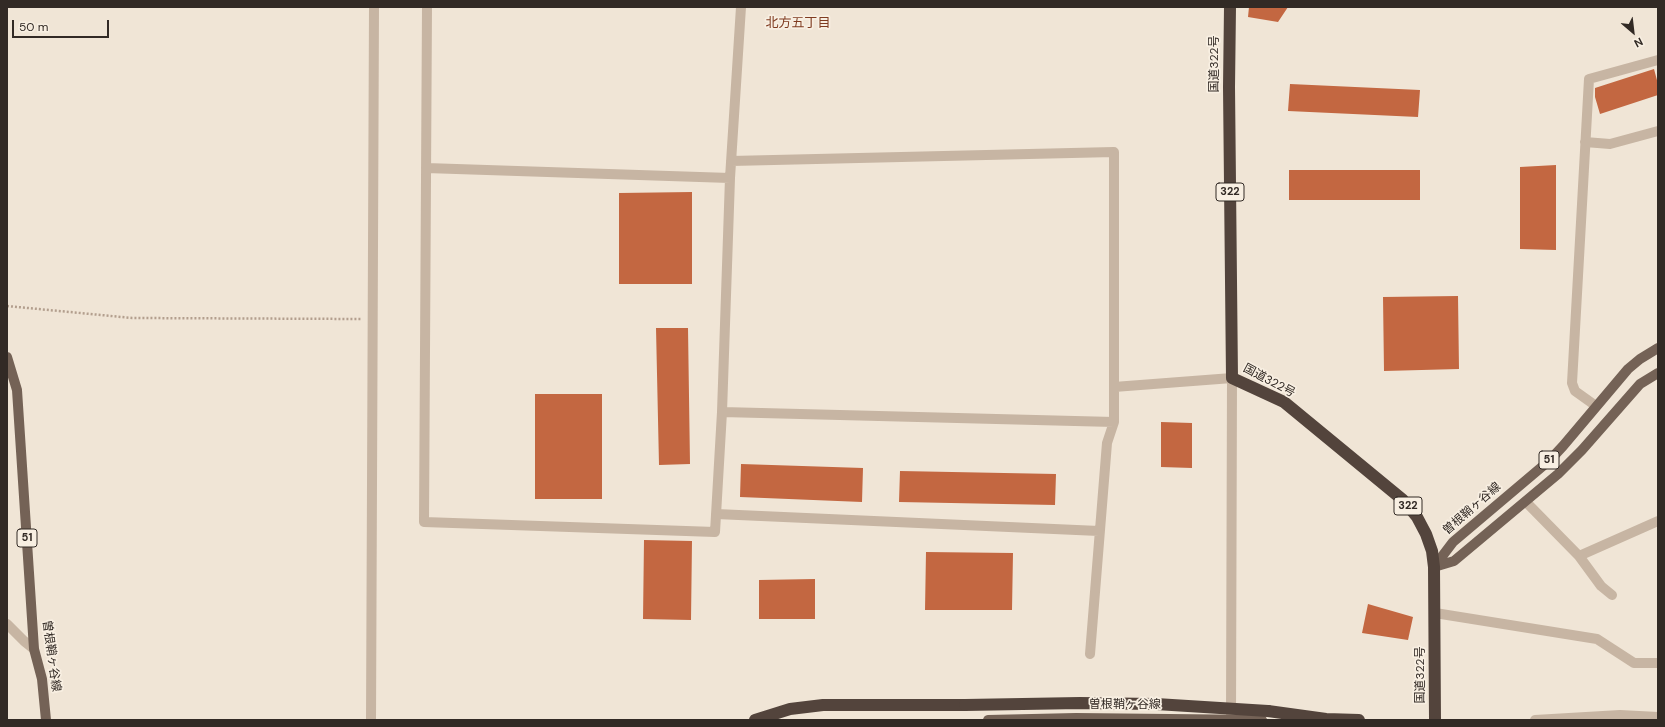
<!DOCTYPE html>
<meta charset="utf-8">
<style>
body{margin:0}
#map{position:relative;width:1665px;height:727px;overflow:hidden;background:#f0e5d6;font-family:"DM Sans",sans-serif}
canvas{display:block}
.frame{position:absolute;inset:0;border:8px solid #322a25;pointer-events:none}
.north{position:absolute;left:1613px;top:12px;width:40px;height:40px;-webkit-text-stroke:3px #f8efe2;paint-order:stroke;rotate:152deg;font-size:11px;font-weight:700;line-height:16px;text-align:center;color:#322a25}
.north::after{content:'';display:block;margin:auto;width:14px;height:18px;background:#322a25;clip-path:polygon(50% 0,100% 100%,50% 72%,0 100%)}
.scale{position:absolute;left:12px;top:20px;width:97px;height:18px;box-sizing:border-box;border:2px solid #322a25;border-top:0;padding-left:5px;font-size:12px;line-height:14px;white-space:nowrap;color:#322a25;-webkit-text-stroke:3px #f8efe2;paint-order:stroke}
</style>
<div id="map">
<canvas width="1665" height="727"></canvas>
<div class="frame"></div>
<div class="north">N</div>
<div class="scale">50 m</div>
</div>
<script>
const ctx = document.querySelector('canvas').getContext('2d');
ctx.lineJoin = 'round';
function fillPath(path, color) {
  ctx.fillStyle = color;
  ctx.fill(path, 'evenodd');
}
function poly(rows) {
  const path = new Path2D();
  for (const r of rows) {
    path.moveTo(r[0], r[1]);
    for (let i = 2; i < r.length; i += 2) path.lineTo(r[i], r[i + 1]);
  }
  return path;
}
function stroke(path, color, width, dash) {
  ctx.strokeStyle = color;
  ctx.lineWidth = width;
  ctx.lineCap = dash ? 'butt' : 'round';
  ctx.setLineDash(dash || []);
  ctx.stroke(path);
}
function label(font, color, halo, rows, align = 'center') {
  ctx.font = font + ' "DM Sans","Noto Sans JP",sans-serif';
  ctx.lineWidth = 3.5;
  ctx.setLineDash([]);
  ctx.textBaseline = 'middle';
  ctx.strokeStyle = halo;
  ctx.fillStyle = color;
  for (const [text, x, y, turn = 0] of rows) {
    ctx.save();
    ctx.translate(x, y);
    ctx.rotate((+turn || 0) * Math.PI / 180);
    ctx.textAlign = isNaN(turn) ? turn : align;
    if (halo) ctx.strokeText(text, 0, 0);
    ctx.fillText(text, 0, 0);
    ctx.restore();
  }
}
const building = poly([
 [1249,7,1288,7,1278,22,1248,17],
 [1654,69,1658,84,1658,95,1600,114,1595,97,1595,88],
 [1290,84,1420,90,1418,117,1288,111],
 [1556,165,1556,250,1520,249,1520,167],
 [1289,170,1420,170,1420,200,1289,200],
 [692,192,692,284,619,284,619,193],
 [1458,296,1459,369,1384,371,1383,297],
 [656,328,688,328,690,464,659,465],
 [535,394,602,394,602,499,535,499],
 [1161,422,1192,423,1192,468,1161,467],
 [741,464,863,468,862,502,740,497],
 [900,471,1056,474,1055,505,899,502],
 [644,540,692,541,691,620,643,619],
 [926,552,1013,553,1012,610,925,610],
 [815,579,815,619,759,619,759,580],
 [1368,604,1413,617,1408,640,1362,633]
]);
const path = poly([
 [7,306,132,318,362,319]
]);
const minor = poly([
 [427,7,424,522,715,532,722,412,730,178,741,7],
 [1585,142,1610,144,1658,131],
 [731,161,1114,152,1114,422,1107,443,1090,654],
 [426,168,730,178],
 [1114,387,1232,378,1231,716],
 [1596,406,1575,391,1572,383,1589,79,1658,60],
 [722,412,1114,422],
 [1526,502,1579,556,1601,586,1612,595],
 [716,514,1099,531],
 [1579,556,1658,521],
 [1435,613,1597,639,1634,663,1658,663],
 [7,624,24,641,34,649],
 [371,720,374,7],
 [1535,720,1620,715,1658,717]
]);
const major = poly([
 [7,357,17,390,34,649,42,679,46,720],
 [1434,567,1453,542,1550,460,1563,446,1628,369,1640,359,1658,348],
 [1434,567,1454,561,1558,474,1582,450,1640,384,1658,373],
 [988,720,1076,718,1262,720]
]);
const highway = poly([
 [1230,7,1229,87,1232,378,1284,402,1403,500,1417,517,1426,534,1432,551,1434,567,1435,720],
 [1268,711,1326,719,1359,720],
 [755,720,790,709,823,705,965,705]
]);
const highwayBridge = poly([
 [965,705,1080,703,1156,704,1268,711]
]);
const shields = [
 [1230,192,28],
 [1549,460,20],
 [1408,506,28],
 [27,538,20]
];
const shieldNames = [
 ["322",1230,192],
 ["51",1549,460],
 ["322",1408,506],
 ["51",27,538]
];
const streetNames = [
 ["国道322号",1215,64,-90],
 ["国道322号",1269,381,28],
 ["曽根鞘ヶ谷線",1472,509,-41],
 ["曽根鞘ヶ谷線",51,656,82],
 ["国道322号",1421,675,-90],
 ["曽根鞘ヶ谷線",1125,705]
];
const neighbourhoodNames = [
 ["北方五丁目",798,24]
];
fillPath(building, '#c36741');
stroke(path, '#b39f8e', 2.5, [2, 2]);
stroke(minor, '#c7b5a3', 10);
stroke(major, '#746256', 10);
stroke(highway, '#53443c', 12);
stroke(highwayBridge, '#53443c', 12);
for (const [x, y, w] of shields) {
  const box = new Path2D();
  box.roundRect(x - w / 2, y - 9, w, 18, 3);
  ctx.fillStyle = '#f8efe2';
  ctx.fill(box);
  stroke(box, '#322a25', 1);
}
label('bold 11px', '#322a25', null, shieldNames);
label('12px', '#322a25', '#f8efe2', streetNames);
label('13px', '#7f3b20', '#f8efe2', neighbourhoodNames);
</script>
